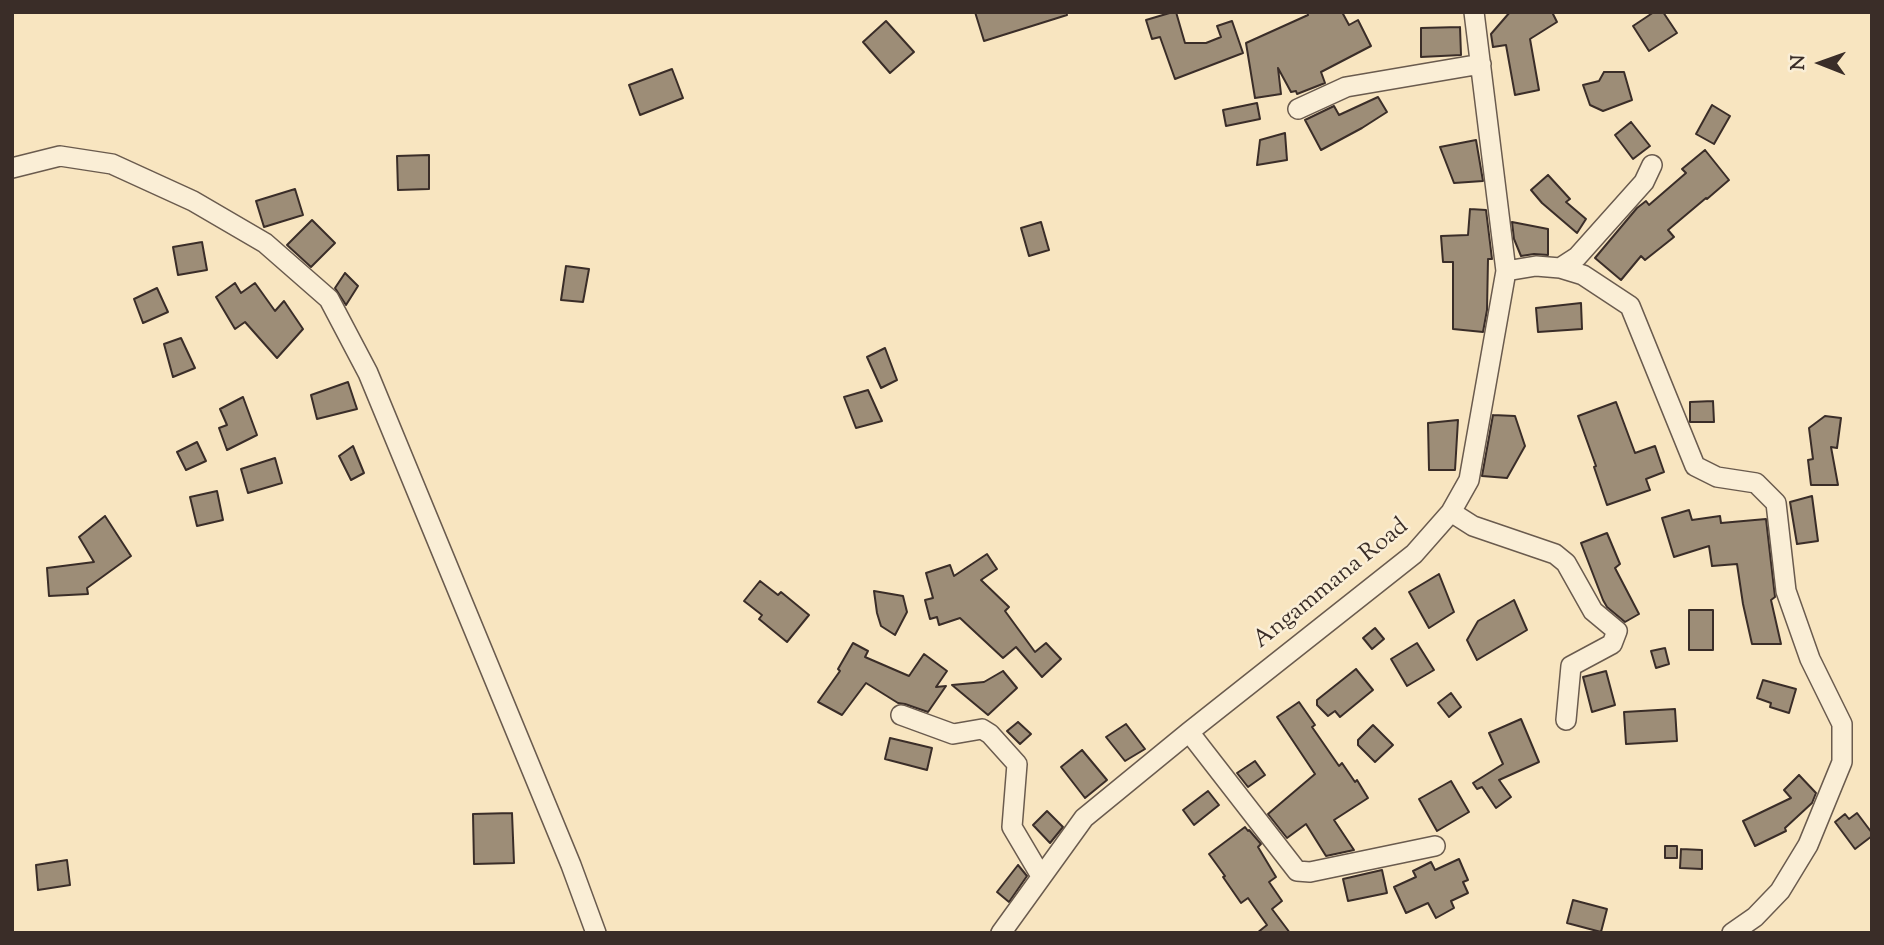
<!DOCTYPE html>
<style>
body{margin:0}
#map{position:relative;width:1884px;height:945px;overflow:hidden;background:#f8e5c0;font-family:"Sorts Mill Goudy",serif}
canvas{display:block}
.frame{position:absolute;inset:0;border:14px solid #3a2d28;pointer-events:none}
.north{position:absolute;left:1786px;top:28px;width:70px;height:70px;-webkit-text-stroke:5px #faeed6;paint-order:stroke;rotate:271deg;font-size:19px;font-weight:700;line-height:28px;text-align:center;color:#3a2d28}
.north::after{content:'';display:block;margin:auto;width:24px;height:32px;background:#3a2d28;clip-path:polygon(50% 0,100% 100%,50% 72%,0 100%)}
</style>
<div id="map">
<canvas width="1884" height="945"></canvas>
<div class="frame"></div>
<div class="north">N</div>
</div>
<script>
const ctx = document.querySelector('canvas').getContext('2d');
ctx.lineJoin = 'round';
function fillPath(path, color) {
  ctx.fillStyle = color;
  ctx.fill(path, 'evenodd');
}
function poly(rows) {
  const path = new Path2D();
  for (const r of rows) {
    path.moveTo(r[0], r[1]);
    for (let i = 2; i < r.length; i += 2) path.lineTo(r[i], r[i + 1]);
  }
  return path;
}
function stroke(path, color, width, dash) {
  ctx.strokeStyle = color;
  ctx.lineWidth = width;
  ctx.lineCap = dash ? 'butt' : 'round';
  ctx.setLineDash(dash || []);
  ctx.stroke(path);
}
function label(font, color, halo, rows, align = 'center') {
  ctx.font = font + ' "Sorts Mill Goudy",serif';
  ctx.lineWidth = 5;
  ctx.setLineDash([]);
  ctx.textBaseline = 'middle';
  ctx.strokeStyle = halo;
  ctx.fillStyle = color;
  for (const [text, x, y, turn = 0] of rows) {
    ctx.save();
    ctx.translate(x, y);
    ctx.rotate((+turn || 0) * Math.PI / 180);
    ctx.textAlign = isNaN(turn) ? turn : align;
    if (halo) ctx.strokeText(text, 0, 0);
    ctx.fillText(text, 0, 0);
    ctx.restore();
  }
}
const building = poly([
 [975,12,1066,12,1067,15,984,41,975,12],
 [1173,12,1176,12,1185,43,1206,43,1221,37,1217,26,1232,21,1243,53,1175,79,1160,37,1152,39,1146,20,1173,12],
 [1307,12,1342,12,1349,25,1358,20,1371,46,1321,72,1325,83,1297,94,1296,91,1291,92,1278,68,1281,94,1255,98,1246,43,1308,15,1307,12],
 [1510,12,1552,12,1557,22,1530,39,1539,90,1515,95,1506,45,1493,47,1491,34,1510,12],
 [1654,12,1663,12,1677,33,1649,51,1633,26,1654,12],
 [886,21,914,52,890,73,863,42,886,21],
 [1460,27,1461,55,1421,57,1421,28,1460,27],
 [672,69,683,98,640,115,629,85,672,69],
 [1604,72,1624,72,1632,100,1603,111,1590,105,1583,85,1599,81,1604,72],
 [1378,97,1387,112,1362,128,1321,150,1305,120,1334,106,1339,115,1378,97],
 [1257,103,1260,119,1226,126,1223,110,1257,103],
 [1712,105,1730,116,1714,144,1696,134,1712,105],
 [1631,122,1650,146,1633,159,1615,135,1631,122],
 [1285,133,1287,160,1257,165,1260,140,1285,133],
 [1476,140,1483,181,1454,183,1440,147,1476,140],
 [1705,150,1729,180,1707,199,1706,198,1668,230,1674,237,1645,260,1641,256,1621,280,1595,258,1637,208,1646,201,1649,205,1686,173,1682,169,1705,150],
 [429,155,429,189,398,190,397,156,429,155],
 [1548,175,1570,199,1566,202,1586,219,1577,233,1542,203,1531,190,1548,175],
 [295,189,303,215,264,227,256,201,295,189],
 [1470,209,1486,210,1492,259,1488,259,1487,310,1483,332,1453,329,1453,262,1443,262,1441,236,1468,235,1470,209],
 [312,220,335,243,311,267,287,245,312,220],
 [1041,222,1049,250,1029,256,1021,228,1041,222],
 [1512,222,1548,229,1548,255,1534,254,1521,256,1514,239,1512,222],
 [202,242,207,270,178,275,173,247,202,242],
 [566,266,589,269,583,302,561,300,566,266],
 [345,273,358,286,346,305,335,288,345,273],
 [235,283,241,293,255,283,275,311,284,301,303,329,277,358,245,322,235,329,216,297,235,283],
 [157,288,168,312,143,323,134,299,157,288],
 [1581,303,1582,329,1538,332,1536,308,1581,303],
 [181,338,195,368,173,377,164,344,181,338],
 [885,348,897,380,881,388,867,357,885,348],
 [348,382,357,409,317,419,311,395,348,382],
 [868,390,882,421,856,428,844,397,868,390],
 [243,397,257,435,227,450,219,428,227,425,220,409,243,397],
 [1713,401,1714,422,1690,422,1690,402,1713,401],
 [1616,402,1635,453,1655,446,1664,472,1646,479,1650,490,1607,505,1594,467,1596,466,1578,416,1616,402],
 [1493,415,1515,416,1525,446,1507,478,1482,476,1493,415],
 [1825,416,1841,418,1837,448,1831,447,1838,485,1811,485,1808,460,1813,459,1809,428,1825,416],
 [1458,420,1455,470,1429,470,1428,423,1458,420],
 [197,442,206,461,186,470,177,452,197,442],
 [353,446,364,473,351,480,339,456,353,446],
 [275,458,282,483,248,493,241,469,275,458],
 [217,491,223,520,197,526,190,497,217,491],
 [1812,496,1818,541,1797,544,1790,502,1812,496],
 [1689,510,1692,520,1720,516,1721,523,1766,519,1775,597,1771,600,1781,644,1752,644,1743,604,1737,564,1712,566,1709,546,1674,557,1662,518,1689,510],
 [105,516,131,556,87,588,88,594,49,596,47,568,94,562,79,537,105,516],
 [1607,533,1620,564,1615,568,1639,614,1625,622,1607,607,1603,600,1581,543,1607,533],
 [987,554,997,569,981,580,1009,607,1005,611,1035,652,1046,643,1061,659,1042,677,1016,647,1003,658,960,618,939,625,937,617,930,619,925,600,933,598,926,573,950,565,954,576,987,554],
 [1439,574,1454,612,1429,628,1409,592,1439,574],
 [760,581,778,595,781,592,809,615,787,642,759,619,762,615,744,601,760,581],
 [874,591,903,596,907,612,895,635,881,626,877,613,874,591],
 [1514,600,1527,630,1477,660,1467,640,1478,621,1514,600],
 [1689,610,1713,610,1713,650,1689,650,1689,610],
 [1375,628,1384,639,1372,649,1363,638,1375,628],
 [853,643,868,651,865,657,909,676,924,654,947,671,936,687,946,686,928,712,905,704,898,703,866,683,842,715,818,702,840,671,838,669,853,643],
 [1417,643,1434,670,1407,686,1391,659,1417,643],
 [1665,648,1669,664,1656,668,1651,651,1665,648],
 [1356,669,1373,690,1340,717,1335,711,1328,716,1317,705,1317,700,1356,669],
 [1003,671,1017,688,988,715,952,685,984,682,1003,671],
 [1606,671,1615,705,1592,712,1583,677,1606,671],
 [1763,680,1796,689,1789,713,1770,707,1771,703,1757,698,1763,680],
 [1451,693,1461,707,1449,717,1438,703,1451,693],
 [1299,702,1315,725,1312,727,1339,766,1342,763,1355,782,1357,780,1368,798,1334,820,1354,850,1326,856,1306,824,1287,838,1268,814,1315,774,1277,717,1299,702],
 [1675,709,1677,741,1626,744,1624,712,1675,709],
 [1521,719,1539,762,1499,780,1511,797,1496,808,1482,787,1477,789,1473,783,1503,764,1489,733,1521,719],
 [1018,722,1031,734,1020,744,1007,731,1018,722],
 [1126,724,1145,749,1125,761,1106,737,1126,724],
 [1373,725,1393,745,1375,762,1358,745,1358,740,1373,725],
 [890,738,932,748,927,770,885,759,890,738],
 [1082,750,1107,780,1085,798,1061,767,1082,750],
 [1255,761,1265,775,1248,787,1237,773,1255,761],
 [1799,775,1816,793,1812,803,1785,828,1786,831,1755,846,1743,821,1791,798,1784,790,1799,775],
 [1451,781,1469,812,1437,831,1419,799,1451,781],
 [1208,791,1219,805,1194,825,1183,810,1208,791],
 [1047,811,1063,827,1050,843,1033,825,1047,811],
 [512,813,514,863,474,864,473,814,512,813],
 [1857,813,1872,833,1872,836,1855,849,1835,822,1845,814,1849,819,1857,813],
 [1245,827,1248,831,1249,830,1261,844,1258,847,1276,877,1269,882,1282,901,1272,909,1290,933,1257,933,1267,925,1248,898,1241,903,1223,877,1225,876,1209,854,1245,827],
 [1665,846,1677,846,1677,858,1665,858,1665,846],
 [1681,849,1702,850,1702,869,1680,868,1681,849],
 [1459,859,1468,880,1463,882,1468,893,1451,901,1454,908,1436,918,1428,903,1406,913,1394,887,1416,877,1413,871,1431,862,1435,870,1459,859],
 [67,860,70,885,38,890,36,865,67,860],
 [1018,865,1027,876,1009,902,997,892,1018,865],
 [1382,870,1387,893,1348,901,1343,879,1382,870],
 [1573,900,1607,909,1601,932,1567,923,1573,900]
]);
const minor = poly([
 [1298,109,1346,87,1481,64],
 [12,168,60,156,112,164,193,201,265,243,329,299,368,373,571,865,596,933],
 [1560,268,1577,257,1644,182,1652,165],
 [1506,271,1536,266,1560,268,1583,275,1630,306,1695,466,1717,477,1756,483,1776,503,1786,591,1810,659,1842,724,1842,762,1808,845,1780,891,1755,917,1732,933],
 [1451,512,1473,526,1555,554,1566,563,1593,611,1617,631,1612,644,1571,666,1566,720],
 [901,715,953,734,982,729,990,734,1017,764,1012,827,1041,876],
 [1189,732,1297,871,1310,872,1435,846],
 [1001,933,1084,818,1189,732,1414,554,1451,512,1469,480,1506,271,1474,12]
]);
const streetNames = [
 ["Angammana Road",1332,585,-39]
];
fillPath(building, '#9d8d77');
stroke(building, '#3a2d28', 2);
stroke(minor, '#6a5b4e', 22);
stroke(minor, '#faeed6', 19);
label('24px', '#3a2d28', '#faeed6', streetNames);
</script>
